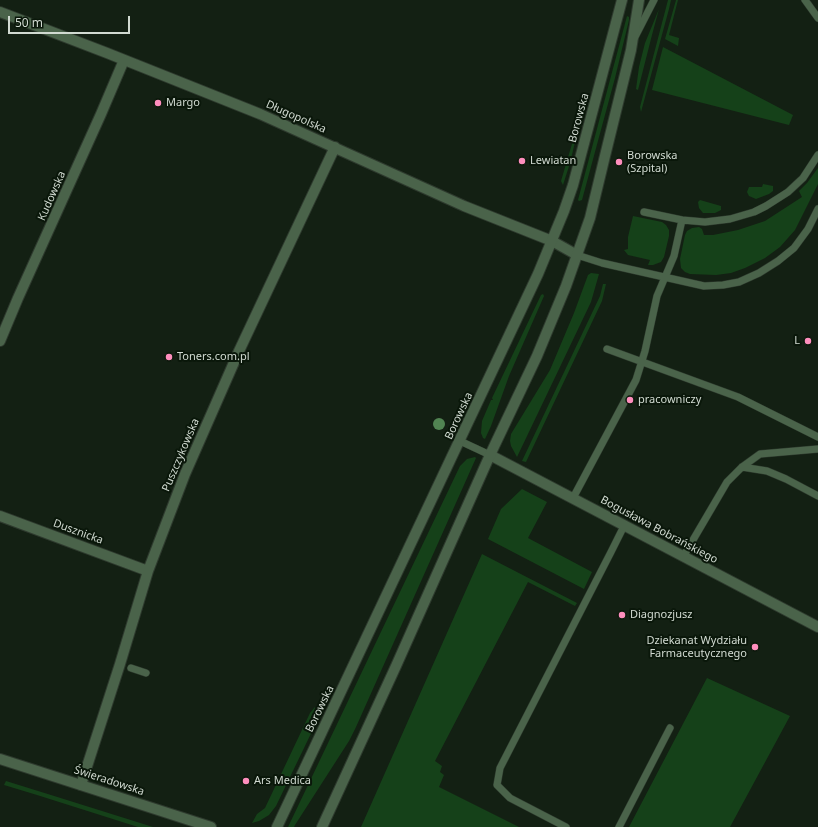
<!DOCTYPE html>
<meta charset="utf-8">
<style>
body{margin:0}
#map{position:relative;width:818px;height:827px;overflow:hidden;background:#132013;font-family:"Noto Sans",sans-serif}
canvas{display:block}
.scale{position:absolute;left:8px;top:16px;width:122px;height:18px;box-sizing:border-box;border:2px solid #d1dad1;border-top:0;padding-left:5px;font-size:12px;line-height:14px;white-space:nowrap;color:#d1dad1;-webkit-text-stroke:3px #0a170a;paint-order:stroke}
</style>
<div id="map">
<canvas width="818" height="827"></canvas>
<div class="scale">50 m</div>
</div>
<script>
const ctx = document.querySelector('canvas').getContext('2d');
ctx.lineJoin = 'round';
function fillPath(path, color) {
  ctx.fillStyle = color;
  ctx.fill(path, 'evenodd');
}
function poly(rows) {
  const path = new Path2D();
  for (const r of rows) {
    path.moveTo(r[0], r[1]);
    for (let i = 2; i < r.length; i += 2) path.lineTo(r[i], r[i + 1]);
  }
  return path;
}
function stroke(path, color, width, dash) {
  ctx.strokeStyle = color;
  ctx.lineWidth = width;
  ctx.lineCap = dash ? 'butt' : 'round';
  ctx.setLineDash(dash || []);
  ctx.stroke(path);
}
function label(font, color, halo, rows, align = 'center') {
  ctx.font = font + ' "Noto Sans",sans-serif';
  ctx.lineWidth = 4;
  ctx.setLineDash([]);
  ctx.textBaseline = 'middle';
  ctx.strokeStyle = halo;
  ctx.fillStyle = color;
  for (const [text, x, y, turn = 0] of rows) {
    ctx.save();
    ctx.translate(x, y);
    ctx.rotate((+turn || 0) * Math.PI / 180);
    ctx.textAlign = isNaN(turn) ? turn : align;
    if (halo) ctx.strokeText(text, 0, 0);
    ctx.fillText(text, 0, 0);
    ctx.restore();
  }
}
const green = poly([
 [668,0,671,0,669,9,641,112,640,107],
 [676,0,678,0,669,35,679,38,678,46,665,39],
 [659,9,652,35,638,90,636,89,639,67,645,43],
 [627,16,629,17,629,20,615,78,582,200,579,201,578,200],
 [663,47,793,115,789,125,652,90],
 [574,137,576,137,576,138,570,163,563,185,561,181],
 [818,168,818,184,795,230,780,247,765,258,745,268,731,273,716,275,690,274,685,272,681,268,680,259,685,235,687,231,692,228,699,227,702,229,704,235,713,235,738,230,765,221,802,197,799,191,807,183],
 [763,184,773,186,773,191,769,194,756,199,749,196,747,192,749,187,762,187],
 [700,200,721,206,721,210,715,213,703,213,699,208,698,202],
 [633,216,662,222,666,225,669,230,669,236,664,257,661,262,653,265,648,265,650,260,628,255,624,250,628,249,628,237],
 [591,273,599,274,591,302,517,457,511,446,510,441,511,434,550,370,574,313,588,275],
 [603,284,606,284,602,301,526,462,522,461,600,296],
 [543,294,544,296,509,376,491,426,485,439,483,438,481,433,482,421,491,400,493,400,492,398,541,295],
 [475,457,476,458,356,727,349,741,295,825,294,827,288,827,460,466,467,459],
 [522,489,547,502,528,538,592,572,584,589,488,539,501,509],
 [482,554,577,603,575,606,528,582,435,761,442,766,440,772,444,775,439,787,519,827,361,827],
 [707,678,790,716,730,827,629,827],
 [315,707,319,716,318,719,276,806,269,815,259,821,252,823,257,814,265,808,310,713],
 [6,781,51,795,153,827,138,827,37,795,4,785]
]);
const service = poly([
 [805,0,818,18],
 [635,37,654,0],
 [644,212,682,220,705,222,730,219,754,212,766,206,788,192,803,178,818,155],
 [577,255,602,263,704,286,723,285,739,282,759,273,778,261,794,248,808,229,818,209],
 [607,349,738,397,818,437],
 [460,441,490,455],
 [742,467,767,471,786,479,818,496],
 [573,498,636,380,645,351,657,296,674,256,682,220],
 [683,557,727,482,742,467,760,454,818,449],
 [131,668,146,673],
 [566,827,510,798,497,785,500,768,611,552,624,526],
 [619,827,670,728]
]);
const minor = poly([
 [0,12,107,53,260,114,464,206,552,241,577,255],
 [0,341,18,298,101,114,124,60],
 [490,455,818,627],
 [0,516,148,571],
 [81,785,120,664,148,571,185,474,239,351,335,147]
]);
const tertiary = poly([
 [0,759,211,827],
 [277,827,538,274,564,211,573,185,622,0],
 [322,827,396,666,490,455,537,356,566,286,590,218,604,160,631,50,639,0]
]);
const trees = [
 [439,424]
];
const markers = [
 [158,103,4,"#fe8ebd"],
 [522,161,4,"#fe8ebd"],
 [619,162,4,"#fe8ebd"],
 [808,341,4,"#fe8ebd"],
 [169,357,4,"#fe8ebd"],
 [630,400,4,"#fe8ebd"],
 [622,615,4,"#fe8ebd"],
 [755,647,4,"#fe8ebd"],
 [246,781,4,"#fe8ebd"]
];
const poiNames = [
 ["Margo",166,103],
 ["Borowska",627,156],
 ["(Szpital)",627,169],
 ["Lewiatan",530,161],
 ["L",800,341,"right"],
 ["Toners.com.pl",177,357],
 ["pracowniczy",638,400],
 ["Diagnozjusz",630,615],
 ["Dziekanat Wydziału",747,641,"right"],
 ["Farmaceutycznego",747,654,"right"],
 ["Ars Medica",254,781]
];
const streetNames = [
 ["Długopolska",296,117,24],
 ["Borowska",579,118,-75],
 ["Kudowska",52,196,-66],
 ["Borowska",459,416,-65],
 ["Puszczykowska",181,455,-67],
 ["Bogusława Bobrańskiego",659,530,28],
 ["Dusznicka",78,532,20],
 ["Borowska",320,709,-64],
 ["Świeradowska",109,781,18]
];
fillPath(green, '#154119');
stroke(service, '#2e3a2e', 8);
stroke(minor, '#2e3a2e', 12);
stroke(tertiary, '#2e3a2e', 12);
stroke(service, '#4a634a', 7);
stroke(minor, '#4a634a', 10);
stroke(tertiary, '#4a634a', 10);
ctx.fillStyle = '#518452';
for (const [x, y] of trees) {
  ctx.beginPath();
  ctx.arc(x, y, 6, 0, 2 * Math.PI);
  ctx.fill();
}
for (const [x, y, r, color] of markers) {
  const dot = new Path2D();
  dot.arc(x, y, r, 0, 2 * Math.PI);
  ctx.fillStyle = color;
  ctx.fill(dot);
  stroke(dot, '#0a170a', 1.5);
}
label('11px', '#d1dad1', '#0a170a', poiNames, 'left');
label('11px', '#d1dad1', '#0a170a', streetNames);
</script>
